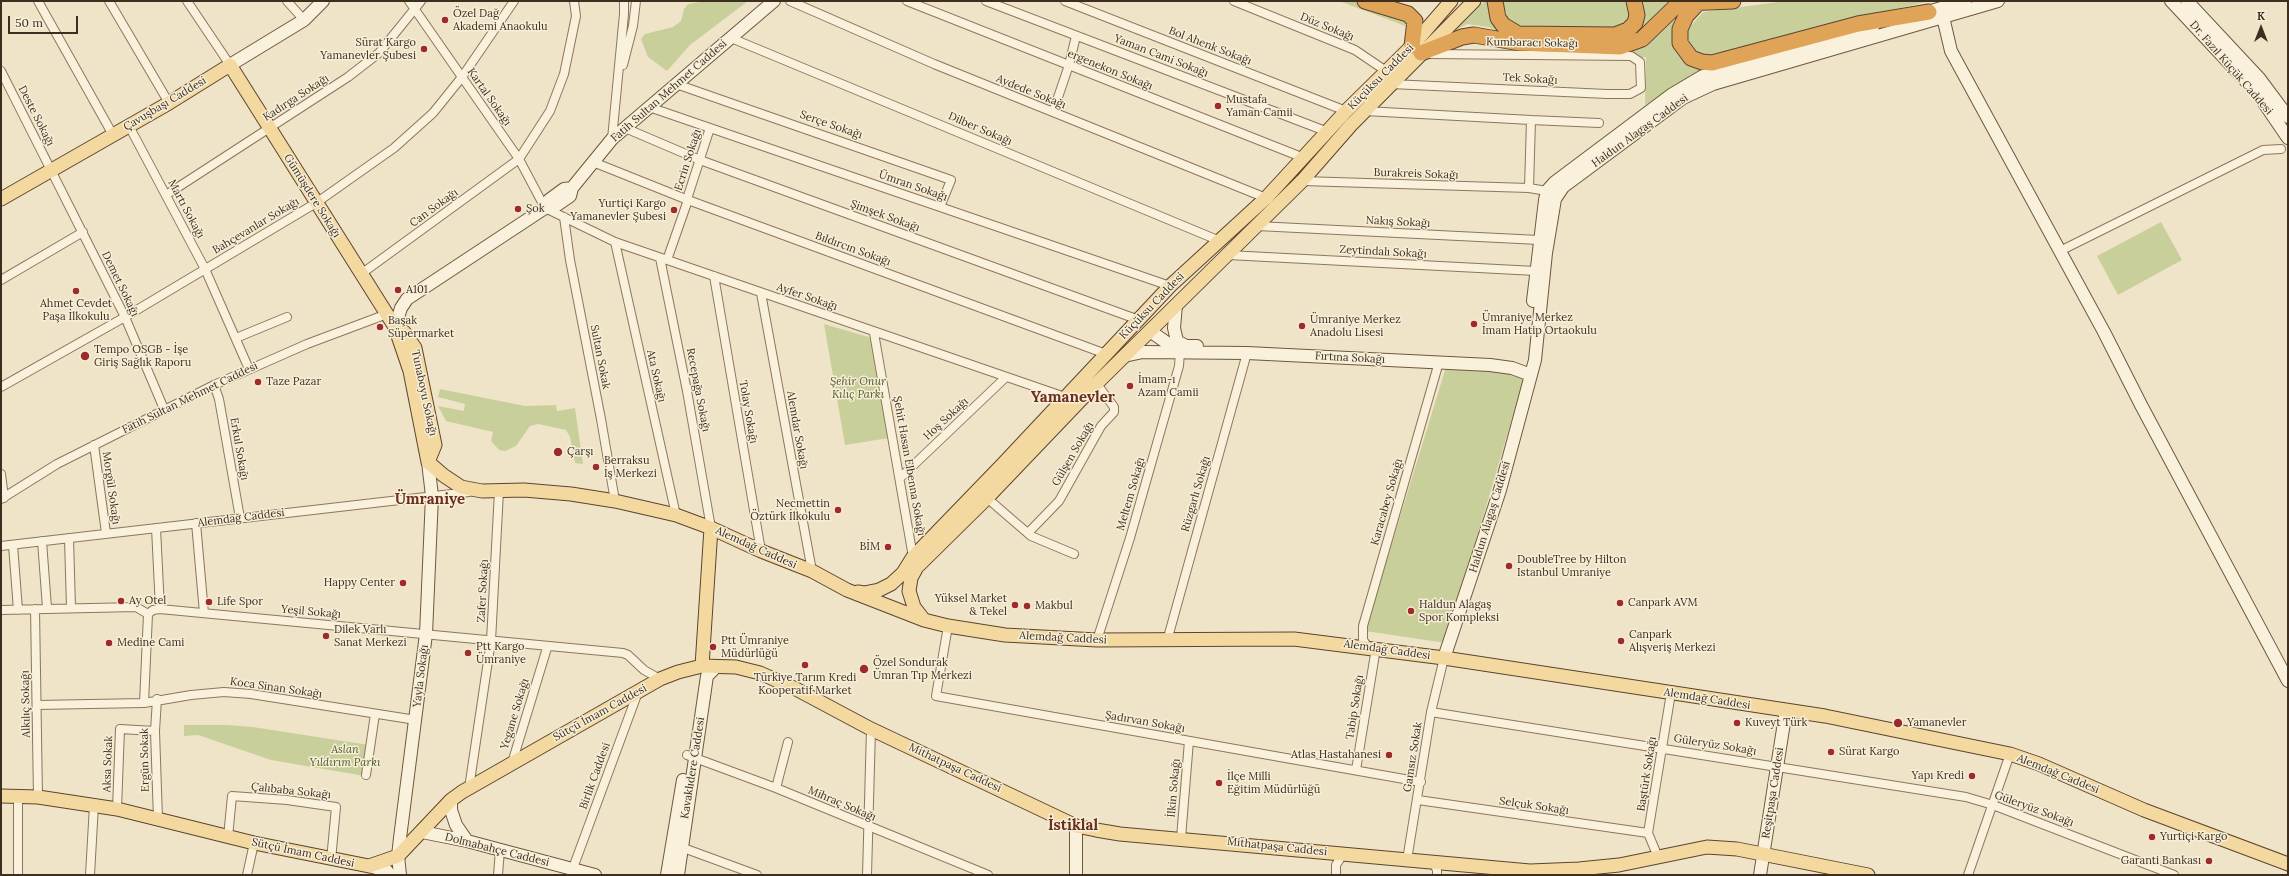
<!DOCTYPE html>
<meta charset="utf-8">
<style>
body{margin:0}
#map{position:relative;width:2289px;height:876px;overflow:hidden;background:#f0e4c8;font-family:Lora,serif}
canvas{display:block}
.frame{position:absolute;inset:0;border:2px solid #3d2e20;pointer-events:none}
.north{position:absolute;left:2241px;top:8px;width:40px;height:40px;-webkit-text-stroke:3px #f7eed8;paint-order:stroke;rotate:0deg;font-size:11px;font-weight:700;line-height:16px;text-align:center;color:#3d2e20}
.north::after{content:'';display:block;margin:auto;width:14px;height:18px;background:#3d2e20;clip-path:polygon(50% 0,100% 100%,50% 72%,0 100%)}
.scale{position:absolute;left:8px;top:16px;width:70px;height:18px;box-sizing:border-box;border:2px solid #3d2e20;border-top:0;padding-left:5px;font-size:12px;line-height:14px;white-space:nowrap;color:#3d2e20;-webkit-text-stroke:3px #f7eed8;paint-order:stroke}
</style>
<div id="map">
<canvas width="2289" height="876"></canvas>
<div class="frame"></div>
<div class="north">K</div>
<div class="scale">50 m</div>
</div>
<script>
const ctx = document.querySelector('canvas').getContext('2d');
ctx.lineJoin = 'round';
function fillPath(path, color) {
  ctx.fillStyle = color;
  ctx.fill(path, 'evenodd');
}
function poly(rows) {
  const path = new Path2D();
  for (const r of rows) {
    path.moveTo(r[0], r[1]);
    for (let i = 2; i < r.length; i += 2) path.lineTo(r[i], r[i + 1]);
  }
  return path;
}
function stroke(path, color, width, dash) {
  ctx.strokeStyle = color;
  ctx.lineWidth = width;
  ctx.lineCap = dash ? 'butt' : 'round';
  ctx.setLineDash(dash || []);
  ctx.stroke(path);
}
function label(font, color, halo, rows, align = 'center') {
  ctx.font = font + ' Lora,serif';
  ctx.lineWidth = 3;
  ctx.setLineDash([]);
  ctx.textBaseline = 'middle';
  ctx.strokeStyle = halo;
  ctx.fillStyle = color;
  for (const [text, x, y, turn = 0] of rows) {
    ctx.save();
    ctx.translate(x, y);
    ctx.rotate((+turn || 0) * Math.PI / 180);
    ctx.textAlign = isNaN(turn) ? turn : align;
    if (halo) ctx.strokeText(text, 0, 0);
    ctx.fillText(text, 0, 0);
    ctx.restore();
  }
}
const green = poly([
 [706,1,748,1,690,45,667,71,648,57,641,39,645,34,673,27,681,21,684,9,688,4],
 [1339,1,1356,1,1400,14,1410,19,1408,27],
 [1485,1,1492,1,1506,34,1488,27,1467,24,1452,32],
 [1628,1,1633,17,1623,30,1607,30,1522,26,1508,21,1503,2],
 [1643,1,1676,1,1640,34,1631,34,1640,27,1645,14],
 [1786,1,1931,1,1842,21,1707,57,1697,53,1688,39,1688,29,1703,12],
 [1676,10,1673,27,1706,67,1645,105,1646,57,1618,58,1647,42],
 [2161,222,2182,260,2118,295,2097,256],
 [824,324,872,338,889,438,845,445],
 [1446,367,1525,374,1446,643,1365,631],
 [440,389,525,406,556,405,557,411,575,408,583,464,575,463,570,437,566,430,538,424,530,426,516,446,505,451,499,450,491,441,493,432,446,421,438,406,464,411,465,404,438,397],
 [184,725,227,725,253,727,369,745,365,776,271,760,198,735,184,736]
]);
const street = poly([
 [38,1,113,135],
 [109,1,169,103],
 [187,1,230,65],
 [287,1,304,20],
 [409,1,519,159,545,208,615,242,1065,397],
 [790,1,934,64,1266,198],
 [907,1,1304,158],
 [986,1,1328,132],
 [1065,1,1346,111],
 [1234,1,1355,50,1386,71],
 [731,38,1220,241],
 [623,65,633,26,636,1],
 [1,71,125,317,164,409],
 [676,84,951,180,940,207],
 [1391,84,1607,94,1630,94,1641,88,1640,62,1631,56,1429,54],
 [649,107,1170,286],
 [1365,111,1531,120,1529,188],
 [1053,112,1069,65,1076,36],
 [1531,120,1599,123],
 [129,126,205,269,249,369],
 [625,128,700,160,1139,320],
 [612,139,624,14,624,1],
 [593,162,688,200,1106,354],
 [1302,181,1529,188,1547,191],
 [166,195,348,77,379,53,421,1],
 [687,199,710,128],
 [564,217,570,260,601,419,615,501],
 [1257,226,1539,240],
 [615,242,676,515],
 [2060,251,2263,150,2281,149],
 [1228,255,1536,271],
 [660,258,687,391,711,528],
 [667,260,688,200],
 [361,274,519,159,550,111,564,74,576,16,574,1],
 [714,276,761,551],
 [1,280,83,232],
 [761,293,812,571],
 [874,333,913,557],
 [236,338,287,317],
 [214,385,219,399,240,518],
 [1,387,125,317,316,203,394,148,433,113,462,77,514,1],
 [94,445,106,533],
 [1,474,4,498],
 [901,477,1006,377],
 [987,498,1031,536,1074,554],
 [1,499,57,464,214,385,307,344,387,314],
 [196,523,204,613],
 [156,528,160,609],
 [1028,533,1059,501,1101,426,1114,412,1114,407,1096,383],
 [69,538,71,608],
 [42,541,47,608],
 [13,545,18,610],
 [1,546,469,492],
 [35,609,38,797],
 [1,610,136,607,148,614],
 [148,614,153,610,160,609,623,653,628,655,644,670,660,679],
 [948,626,936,696,1421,782],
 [1097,640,1130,538,1179,366,1180,352],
 [1167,641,1247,353],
 [1368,647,1363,640,1363,626,1439,362],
 [157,699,155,731,158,819],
 [144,703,148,614],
 [37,705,144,703,191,695,224,692,251,694,416,720],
 [1431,712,1966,797,1993,805,2174,875],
 [687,755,776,788,988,875],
 [512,763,547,648],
 [1356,770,1376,648],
 [366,775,375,714],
 [469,788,491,641,499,491],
 [776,788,788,742],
 [18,797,18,875],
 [1418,800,1648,833],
 [117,809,120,729,155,731],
 [228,837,232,796,287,800,336,807,331,860],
 [1181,838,1189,741],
 [678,846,757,875],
 [1658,857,1648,833,1671,693],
 [1407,860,1431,712,1444,658],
 [1433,862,1437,870,1437,875],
 [573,868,638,692],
 [90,875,94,805],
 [247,875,254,843],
 [498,875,500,850],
 [867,875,871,729],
 [1336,875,1336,865,1343,854],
 [1968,875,2010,754]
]);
const secondary = poly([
 [2171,1,2258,94,2288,138],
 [2187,1,2259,78,2288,117],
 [1921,14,1965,1],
 [1943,17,1951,51,2104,332,2141,405,2288,681],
 [230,65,304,20,323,1],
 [545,208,549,200,564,189,572,188],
 [1533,301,1545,200,1547,191,1555,182,1671,95,1703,76,1873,27],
 [1176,305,1174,328,1177,341,1186,346,1197,346],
 [395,327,401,308,407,299,545,208,554,207,570,196,572,188,612,139,774,1],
 [1150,331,1180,352],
 [1124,356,1143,352,1247,353,1490,365,1512,368,1531,375],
 [1444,658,1500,490,1535,360,1546,253,1555,199,1563,187,1683,98,1713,84,1998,1],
 [451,800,451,810,456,825,467,841],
 [422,832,467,841,595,875],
 [369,866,387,871,390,875],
 [400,875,398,856,400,838,426,634,432,496,428,462],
 [667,875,683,780],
 [678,875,707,676,717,666],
 [1076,875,1076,826],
 [1760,875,1786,710]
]);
const primary = poly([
 [1,199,169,103,230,65,395,327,410,371,428,462],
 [395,327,404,332,415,348,435,445,428,462],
 [428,462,443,475,461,487,482,491,524,490,571,494,615,501,676,515,711,528,761,551,812,571,847,590,924,620,948,626,1005,635,1097,640,1294,639,1444,658,1825,716,2010,754,2039,764,2144,810,2288,864],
 [858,592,864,593,879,590,891,584,903,573,913,557,1002,465,1170,286,1266,198,1346,111,1412,46,1451,1],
 [924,620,914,607,909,591,911,578,917,567,987,498,1094,386,1302,181,1351,125,1474,1],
 [702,666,711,528],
 [1,796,38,797,117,809,254,843,369,866,398,856,451,800,462,792,660,679,678,672,702,666,736,667,760,673,796,689,871,729,1076,826,1096,830,1120,834,1530,871,1579,869,1619,865,1707,847,1737,849,1868,875]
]);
const highway = poly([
 [1365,1,1408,14,1415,21,1412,46],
 [1495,1,1498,18,1503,25,1518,34,1615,35,1628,30,1635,23,1637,15,1634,1],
 [1698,3,1686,16,1680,29,1680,43,1691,58,1702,62,1712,63,1858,24,1929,12],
 [1421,53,1462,37,1474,35,1520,43,1620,47,1642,39,1674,8,1684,3,1733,1]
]);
const markers = [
 [445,20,4,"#9e2a2b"],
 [424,49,4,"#9e2a2b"],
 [1218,106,4,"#9e2a2b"],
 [518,209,4,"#9e2a2b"],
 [674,210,4,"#9e2a2b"],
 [398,290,4,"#9e2a2b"],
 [76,291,4,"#9e2a2b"],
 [1474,324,4,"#9e2a2b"],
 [1302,326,4,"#9e2a2b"],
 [380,327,4,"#9e2a2b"],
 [85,356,5,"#9e2a2b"],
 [258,382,4,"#9e2a2b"],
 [1130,386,4,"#9e2a2b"],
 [558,452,5,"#9e2a2b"],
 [596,467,4,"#9e2a2b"],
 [838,510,4,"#9e2a2b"],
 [888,547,4,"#9e2a2b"],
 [1509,566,4,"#9e2a2b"],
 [403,583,4,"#9e2a2b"],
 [121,601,4,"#9e2a2b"],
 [209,602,4,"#9e2a2b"],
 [1620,603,4,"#9e2a2b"],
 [1015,605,4,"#9e2a2b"],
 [1027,606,4,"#9e2a2b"],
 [1411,611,4,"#9e2a2b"],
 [326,636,4,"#9e2a2b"],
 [1621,641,4,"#9e2a2b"],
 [109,643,4,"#9e2a2b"],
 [713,647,4,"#9e2a2b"],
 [468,653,4,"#9e2a2b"],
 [805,665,4,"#9e2a2b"],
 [864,669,5,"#9e2a2b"],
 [1737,723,4,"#9e2a2b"],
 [1898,723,5,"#9e2a2b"],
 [1831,752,4,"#9e2a2b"],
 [1389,755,4,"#9e2a2b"],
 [1972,776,4,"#9e2a2b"],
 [1219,783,4,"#9e2a2b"],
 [2152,837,4,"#9e2a2b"],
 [2209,861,4,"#9e2a2b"]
];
const poiNames = [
 ["Özel Dağ",453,14],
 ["Akademi Anaokulu",453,27],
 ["Sürat Kargo",416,43,"right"],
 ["Yamanevler Şubesi",416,56,"right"],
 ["Mustafa",1226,100],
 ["Yaman Camii",1226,113],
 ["Yurtiçi Kargo",666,204,"right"],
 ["Yamanevler Şubesi",666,217,"right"],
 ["Şok",526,209],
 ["A101",406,290],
 ["Ahmet Cevdet",76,304,"center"],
 ["Paşa İlkokulu",76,317,"center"],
 ["Ümraniye Merkez",1482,318],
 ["İmam Hatip Ortaokulu",1482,331],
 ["Ümraniye Merkez",1310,320],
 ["Anadolu Lisesi",1310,333],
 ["Başak",388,321],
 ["Süpermarket",388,334],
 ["Tempo OSGB - İşe",94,350],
 ["Giriş Sağlık Raporu",94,363],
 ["İmam-ı",1138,380],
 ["Azam Camii",1138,393],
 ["Taze Pazar",266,382],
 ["Çarşı",567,452],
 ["Berraksu",604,461],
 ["İş Merkezi",604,474],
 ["Necmettin",830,504,"right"],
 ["Öztürk İlkokulu",830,517,"right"],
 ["BİM",880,547,"right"],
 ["DoubleTree by Hilton",1517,560],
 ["Istanbul Umraniye",1517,573],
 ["Happy Center",395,583,"right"],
 ["Yüksel Market",1007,599,"right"],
 ["& Tekel",1007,612,"right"],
 ["Ay Otel",129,601],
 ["Life Spor",217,602],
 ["Canpark AVM",1628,603],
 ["Haldun Alagaş",1419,605],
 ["Spor Kompleksi",1419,618],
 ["Makbul",1035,606],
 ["Dilek Varlı",334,630],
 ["Sanat Merkezi",334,643],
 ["Canpark",1629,635],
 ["Alışveriş Merkezi",1629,648],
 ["Ptt Ümraniye",721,641],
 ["Müdürlüğü",721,654],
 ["Medine Cami",117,643],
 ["Ptt Kargo",476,647],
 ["Ümraniye",476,660],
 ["Özel Sondurak",873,663],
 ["Ümran Tıp Merkezi",873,676],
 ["Türkiye Tarım Kredi",805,678,"center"],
 ["Kooperatif Market",805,691,"center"],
 ["Kuveyt Türk",1745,723],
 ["Yamanevler",1907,723],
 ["Sürat Kargo",1839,752],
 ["Atlas Hastahanesi",1381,755,"right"],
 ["Yapı Kredi",1964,776,"right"],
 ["İlçe Milli",1227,777],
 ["Eğitim Müdürlüğü",1227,790],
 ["Yurtiçi Kargo",2160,837],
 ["Garanti Bankası",2201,861,"right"]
];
const streetNames = [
 ["Düz Sokağı",1327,27,22],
 ["Kumbaracı Sokağı",1532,43,1],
 ["Bol Ahenk Sokağı",1210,46,21],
 ["Yaman Cami Sokağı",1161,56,21],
 ["Dr. Fazıl Küçük Caddesi",2231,68,49],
 ["ergenekon Sokağı",1110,70,22],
 ["Küçüksu Caddesi",1381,77,-45],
 ["Tek Sokağı",1530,79,3],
 ["Fatih Sultan Mehmet Caddesi",669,91,-41],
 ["Aydede Sokağı",1031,92,22],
 ["Kartal Sokağı",489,97,55],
 ["Kadırga Sokağı",296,98,-33],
 ["Çavuşbaşı Caddesi",165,104,-31],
 ["Deste Sokağı",36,116,63],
 ["Serçe Sokağı",831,125,19],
 ["Dilber Sokağı",980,129,23],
 ["Haldun Alagaş Caddesi",1640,131,-36],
 ["Ecrin Sokağı",688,160,-72],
 ["Burakreis Sokağı",1416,174,2],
 ["Ümran Sokağı",913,186,19],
 ["Gümüşdere Sokağı",312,196,58],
 ["Can Sokağı",434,208,-36],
 ["Martı Sokağı",186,209,62],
 ["Şimşek Sokağı",885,216,20],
 ["Nakış Sokağı",1398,222,3],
 ["Bahçevanlar Sokağı",256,226,-31],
 ["Bıldırcın Sokağı",853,249,20],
 ["Zeytindalı Sokağı",1383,252,3],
 ["Demet Sokağı",120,284,64],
 ["Ayfer Sokağı",807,297,19],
 ["Küçüksu Caddesi",1152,306,-46],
 ["Sultan Sokak",600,357,79],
 ["Fırtına Sokağı",1350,358,3],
 ["Ata Sokağı",656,376,77],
 ["Recepağa Sokağı",698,390,79],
 ["Tunaboyu Sokağı",424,393,78],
 ["Fatih Sultan Mehmet Caddesi",190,398,-26],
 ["Tolay Sokağı",748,412,80],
 ["Hoş Sokağı",946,419,-43],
 ["Alemdar Sokağı",797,430,80],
 ["Erkul Sokağı",239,449,80],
 ["Gülşen Sokağı",1073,454,-60],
 ["Şehit Hasan Elbenna Sokağı",909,466,80],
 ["Morgül Sokağı",111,488,82],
 ["Meltem Sokağı",1131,494,-74],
 ["Rüzgarlı Sokağı",1196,494,-74],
 ["Karacabey Sokağı",1387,502,-74],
 ["Haldun Alagaş Caddesi",1490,517,-73],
 ["Alemdağ Caddesi",241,518,-7],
 ["Alemdağ Caddesi",756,548,24],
 ["Zafer Sokağı",483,591,-87],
 ["Yeşil Sokağı",311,612,5],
 ["Alemdağ Caddesi",1063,638,3],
 ["Alemdağ Caddesi",1387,650,8],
 ["Yayla Sokağı",421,676,-83],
 ["Koca Sinan Sokağı",276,688,8],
 ["Alemdağ Caddesi",1707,699,9],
 ["Alkılıç Sokağı",26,704,-91],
 ["Tabip Sokağı",1355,707,-81],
 ["Sütçü İmam Caddesi",600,713,-29],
 ["Yegane Sokağı",515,714,-73],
 ["Şadırvan Sokağı",1145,722,10],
 ["Güleryüz Sokağı",1715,745,9],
 ["Gamsız Sokak",1413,757,-81],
 ["Ergün Sokak",145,760,-91],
 ["Aksa Sokak",108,764,-88],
 ["Kavaklıdere Caddesi",693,768,-81],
 ["Mithatpaşa Caddesi",955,768,25],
 ["Baştürk Sokağı",1647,774,-81],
 ["Alemdağ Caddesi",2058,774,22],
 ["Birlik Caddesi",595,776,-70],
 ["İlkin Sokağı",1174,788,-85],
 ["Çalıbaba Sokağı",291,791,6],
 ["Reşitpaşa Caddesi",1773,793,-81],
 ["Mihraç Sokağı",842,804,23],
 ["Selçuk Sokağı",1534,806,8],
 ["Güleryüz Sokağı",2034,809,20],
 ["Mithatpaşa Caddesi",1277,847,6],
 ["Dolmabahçe Caddesi",497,850,14],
 ["Sütçü İmam Caddesi",303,853,12]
];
const parkNames = [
 ["Şehir Onur",858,382],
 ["Kılıç Parkı",858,395],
 ["Aslan",345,750],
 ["Yıldırım Parkı",345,763]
];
const districtNames = [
 ["Yamanevler",1073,398],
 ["Ümraniye",430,500],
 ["İstiklal",1073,826]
];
fillPath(green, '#c9cf9b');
stroke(street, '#8d765c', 10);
stroke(secondary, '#6f573f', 14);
stroke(primary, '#5b4430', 15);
stroke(highway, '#5b4430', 17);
stroke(street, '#faf1dc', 8);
stroke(secondary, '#faf1dc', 12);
stroke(primary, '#f3d9a0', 13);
stroke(highway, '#e0a458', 15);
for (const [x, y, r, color] of markers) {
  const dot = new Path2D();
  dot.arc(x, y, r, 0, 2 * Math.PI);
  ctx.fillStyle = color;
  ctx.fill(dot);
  stroke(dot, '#f7eed8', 1.5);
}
label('11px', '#3d2e20', '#f7eed8', poiNames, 'left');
label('11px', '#3d2e20', '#f7eed8', streetNames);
label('italic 11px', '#4d5a26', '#f7eed8', parkNames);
label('bold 15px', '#6b2e1e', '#f7eed8', districtNames);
</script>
